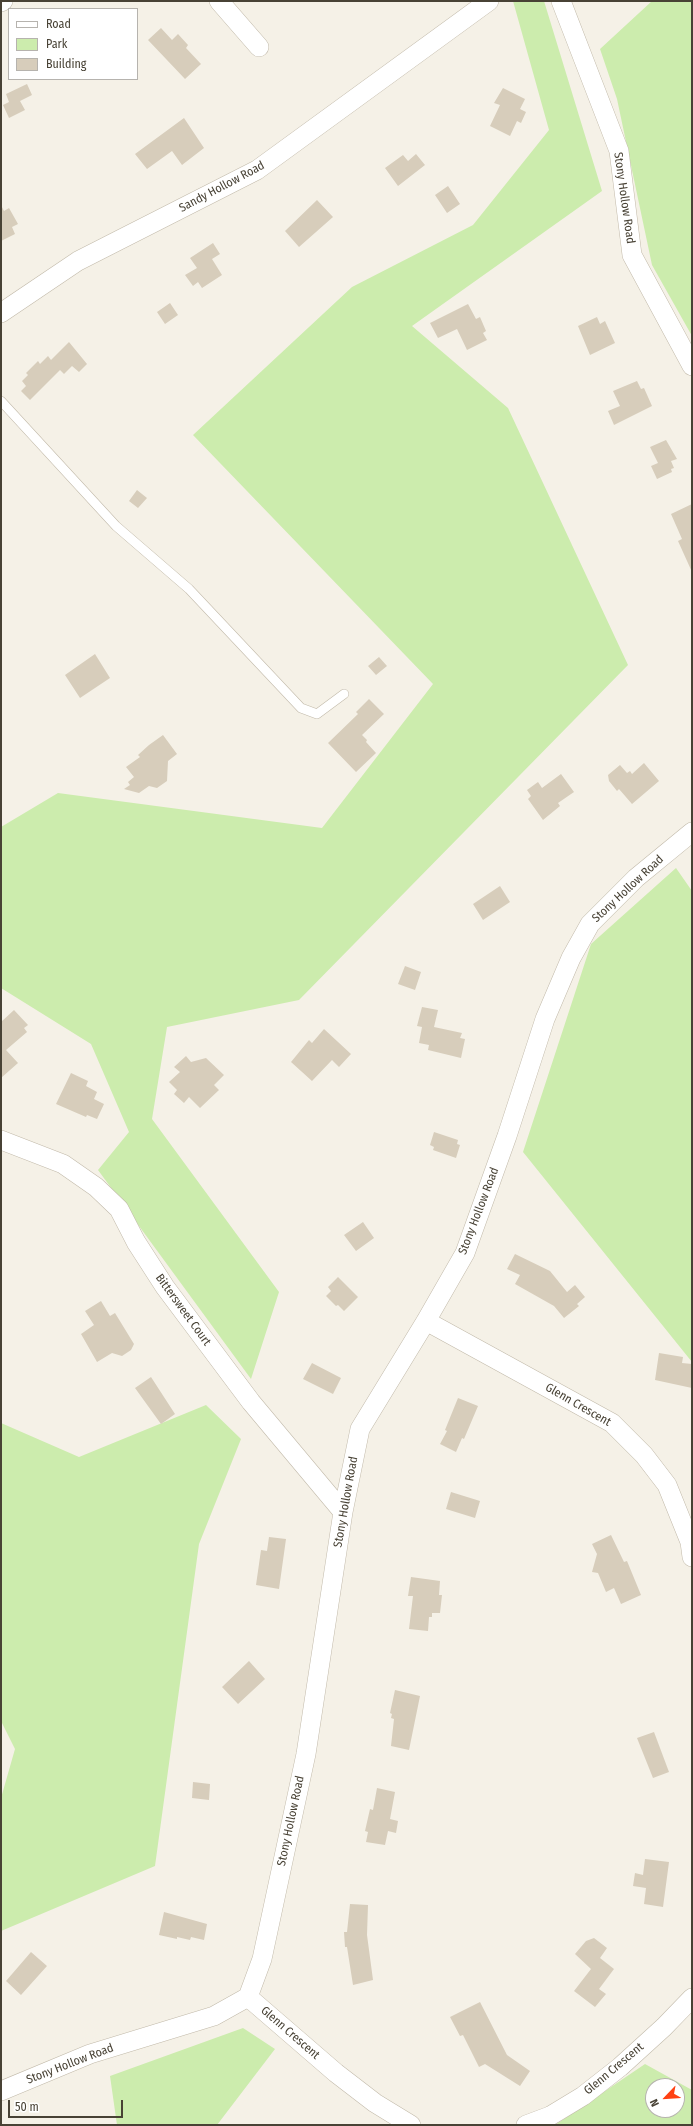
<!DOCTYPE html>
<style>
body{margin:0}
#map{position:relative;width:693px;height:2126px;overflow:hidden;background:#f5f1e7;font-family:"Fira Sans Condensed",sans-serif}
canvas{display:block}
.frame{position:absolute;inset:0;border:2px solid #484235;pointer-events:none}
.legend{position:absolute;left:8px;top:8px;width:130px;height:72px;box-sizing:border-box;background:#fff;border:1px solid #b6b3ae;margin:0;padding:5px 7px;list-style:none;font-size:12px;color:#484235}
.legend li{display:flex;align-items:center;gap:8px;height:20px}
.legend b{width:20px;border:1px solid #b6b3ae}
.north{position:absolute;left:645px;top:2078px;width:40px;height:40px;box-sizing:border-box;background:#fff;border:1px solid #b6b3ae;border-radius:50%;rotate:245deg;font-size:11px;font-weight:700;line-height:16px;text-align:center;color:#484235}
.north::after{content:'';display:block;margin:auto;width:14px;height:18px;background:#ff4113;clip-path:polygon(50% 0,100% 100%,50% 72%,0 100%)}
.scale{position:absolute;left:8px;top:2100px;width:115px;height:18px;box-sizing:border-box;border:2px solid #484235;border-top:0;padding-left:5px;font-size:12px;line-height:14px;white-space:nowrap;color:#484235;-webkit-text-stroke:3px #fff;paint-order:stroke}
</style>
<div id="map">
<canvas width="693" height="2126"></canvas>
<div class="frame"></div>
<ul class="legend">
<li><b style="height:5px;background:#fff"></b>Road</li>
<li><b style="height:11px;background:#ccecad"></b>Park</li>
<li><b style="height:11px;background:#d7cdbb"></b>Building</li>
</ul>
<div class="north">N</div>
<div class="scale">50 m</div>
</div>
<script>
const ctx = document.querySelector('canvas').getContext('2d');
ctx.lineJoin = 'round';
function fillPath(path, color) {
  ctx.fillStyle = color;
  ctx.fill(path, 'evenodd');
}
function poly(rows) {
  const path = new Path2D();
  for (const r of rows) {
    path.moveTo(r[0], r[1]);
    for (let i = 2; i < r.length; i += 2) path.lineTo(r[i], r[i + 1]);
  }
  return path;
}
function stroke(path, color, width, dash) {
  ctx.strokeStyle = color;
  ctx.lineWidth = width;
  ctx.lineCap = dash ? 'butt' : 'round';
  ctx.setLineDash(dash || []);
  ctx.stroke(path);
}
function label(font, color, halo, rows, align = 'center') {
  ctx.font = font + ' "Fira Sans Condensed",sans-serif';
  ctx.lineWidth = 3.5;
  ctx.setLineDash([]);
  ctx.textBaseline = 'middle';
  ctx.strokeStyle = halo;
  ctx.fillStyle = color;
  for (const [text, x, y, turn = 0] of rows) {
    ctx.save();
    ctx.translate(x, y);
    ctx.rotate((+turn || 0) * Math.PI / 180);
    ctx.textAlign = isNaN(turn) ? turn : align;
    if (halo) ctx.strokeText(text, 0, 0);
    ctx.fillText(text, 0, 0);
    ctx.restore();
  }
}
const green = poly([
 [513,1,544,1,602,191,412,326,508,408,628,665,299,1000,167,1027,152,1119,279,1292,251,1379,98,1170,129,1132,91,1044,1,988,1,827,58,793,322,828,433,684,193,435,352,287,473,225,549,130],
 [652,1,692,1,692,336,652,265,617,99,600,49],
 [676,868,692,891,692,1362,523,1152,591,944],
 [206,1405,241,1439,199,1544,155,1866,1,1931,1,1798,15,1749,1,1721,1,1423,79,1457],
 [243,2028,275,2049,217,2125,117,2125,110,2076],
 [645,2064,692,2090,692,2125,555,2125],
 [653,2086,677,2086,677,2110,653,2110]
]);
const building = poly([
 [161,28,172,40,178,34,188,45,186,48,201,64,185,79,148,40],
 [27,84,32,95,20,101,25,110,9,118,3,105,9,102,6,94],
 [503,88,525,99,520,109,526,112,521,123,517,121,510,136,490,126,500,105,494,103],
 [184,118,204,148,182,165,172,151,147,169,135,154],
 [416,154,425,165,398,186,385,168,403,155,408,161],
 [448,186,460,204,447,213,435,195],
 [317,200,333,217,299,247,285,231],
 [1,205,4,211,9,208,18,224,12,227,15,234,1,241],
 [213,243,220,254,212,259,222,275,202,288,198,282,193,286,185,275,197,268,190,258],
 [170,303,178,315,165,324,157,312],
 [468,304,476,319,480,317,486,331,483,333,487,340,467,350,457,329,438,338,430,323],
 [597,317,600,324,605,321,615,343,590,355,578,326],
 [69,342,87,364,79,372,72,366,64,374,60,370,30,400,21,391,26,386,22,381,28,375,26,373,38,361,40,364,48,356,51,360],
 [637,381,641,389,644,388,652,406,614,425,608,411,620,406,613,391],
 [666,440,677,459,671,461,674,468,671,469,672,472,657,479,651,466,658,463,650,447],
 [137,490,147,498,138,508,129,501],
 [692,504,692,572,678,541,682,539,671,514],
 [95,654,110,678,80,698,65,675],
 [379,657,387,666,376,675,368,666],
 [369,699,384,714,362,735,367,740,366,742,376,753,356,772,328,743,358,714,356,712],
 [163,735,177,754,168,761,167,781,157,788,149,786,139,793,124,789,130,785,128,782,134,777,126,767,140,757,138,755,149,745],
 [644,763,659,781,632,804,619,789,617,791,609,781,608,775,620,765,627,773,630,771,632,774],
 [561,774,574,792,558,803,560,806,543,820,528,799,531,796,527,790,538,782,542,788],
 [500,886,510,902,483,920,473,904],
 [405,966,421,972,415,990,398,984],
 [422,1007,438,1010,434,1027,462,1033,460,1038,465,1039,461,1058,428,1050,429,1045,419,1043,422,1027,417,1026],
 [14,1010,28,1025,24,1028,27,1032,6,1050,18,1063,1,1078,1,1022],
 [324,1029,351,1054,339,1067,332,1060,312,1081,291,1062,309,1040,312,1043],
 [186,1056,191,1062,206,1058,224,1075,214,1085,219,1090,200,1108,189,1097,184,1103,174,1094,177,1090,169,1082,180,1072,174,1067],
 [71,1073,88,1081,86,1086,97,1092,94,1099,104,1104,97,1119,87,1115,86,1117,56,1104],
 [434,1132,458,1140,457,1144,460,1145,456,1158,433,1150,434,1147,430,1145],
 [363,1222,374,1238,356,1251,344,1235],
 [515,1254,550,1271,567,1292,575,1285,585,1297,577,1304,579,1306,564,1318,554,1306,515,1284,520,1275,507,1269],
 [338,1277,358,1297,344,1311,338,1305,336,1306,326,1296,331,1291,328,1287],
 [101,1301,110,1316,115,1313,134,1344,131,1350,122,1356,112,1353,97,1362,81,1334,94,1325,85,1311],
 [659,1353,683,1357,682,1363,692,1364,692,1388,655,1380],
 [312,1363,341,1378,333,1394,303,1379],
 [151,1377,175,1414,161,1424,135,1388],
 [458,1398,478,1406,464,1439,462,1438,456,1452,440,1444,447,1431,445,1430],
 [451,1492,480,1501,475,1518,446,1509],
 [611,1535,624,1562,627,1561,641,1595,621,1604,614,1588,606,1592,598,1573,592,1572,597,1554,592,1544],
 [269,1537,286,1539,279,1589,256,1585,261,1550,267,1551],
 [411,1577,440,1581,439,1595,442,1595,440,1613,432,1613,432,1617,429,1617,428,1631,409,1629,413,1596,408,1596],
 [249,1661,265,1679,238,1704,222,1687],
 [395,1690,420,1696,409,1750,391,1746,394,1719,391,1718,392,1714,390,1713],
 [654,1732,669,1772,653,1778,637,1738],
 [193,1782,210,1784,209,1800,192,1798],
 [377,1788,395,1792,390,1819,398,1821,396,1833,388,1831,385,1845,366,1842,368,1832,365,1831,370,1809,373,1810],
 [645,1859,669,1862,663,1907,644,1904,646,1888,633,1886,635,1873,643,1875],
 [350,1904,368,1905,367,1935,373,1980,353,1985,347,1947,345,1947,344,1932,347,1932],
 [164,1912,207,1924,204,1940,191,1937,190,1940,177,1937,177,1939,159,1935],
 [594,1938,607,1948,600,1958,614,1969,599,1989,606,1994,595,2007,574,1991,591,1969,575,1954,586,1941],
 [31,1952,47,1966,21,1995,6,1981],
 [480,2002,507,2055,530,2071,520,2086,485,2064,479,2067,463,2035,460,2036,450,2017]
]);
const service = poly([
 [1,401,116,526,189,589,301,708,317,714,344,694]
]);
const minor = poly([
 [219,1,259,47],
 [561,1,619,151,632,255,692,366],
 [1,2,3,1],
 [1,313,78,261,257,170,489,1],
 [1,1140,63,1164,96,1187,119,1209,136,1242,165,1287,251,1402,343,1512],
 [426,1321,612,1423,644,1455,667,1485,690,1542,692,1557],
 [248,1997,336,2073,375,2103,411,2125],
 [1,2091,90,2054,214,2016,248,1997,262,1959,306,1754,343,1512,360,1429,426,1321,465,1253,507,1136,545,1019,571,958,590,924,636,878,692,832],
 [526,2125,550,2116,583,2096,620,2067,664,2027,692,1998]
]);
const streetNames = [
 ["Sandy Hollow Road",222,187,-28],
 ["Stony Hollow Road",624,198,82],
 ["Stony Hollow Road",628,889,-43],
 ["Stony Hollow Road",479,1211,-69],
 ["Bittersweet Court",183,1310,54],
 ["Glenn Crescent",578,1405,30],
 ["Stony Hollow Road",346,1502,-80],
 ["Stony Hollow Road",291,1821,-78],
 ["Glenn Crescent",290,2033,41],
 ["Stony Hollow Road",70,2064,-21],
 ["Glenn Crescent",614,2069,-40]
];
fillPath(green, '#ccecad');
fillPath(building, '#d7cdbb');
stroke(service, '#c1b9a9', 10);
stroke(minor, '#c1b9a9', 20);
stroke(service, '#fff', 9);
stroke(minor, '#fff', 19);
label('12px', '#484235', '#fff', streetNames);
</script>
